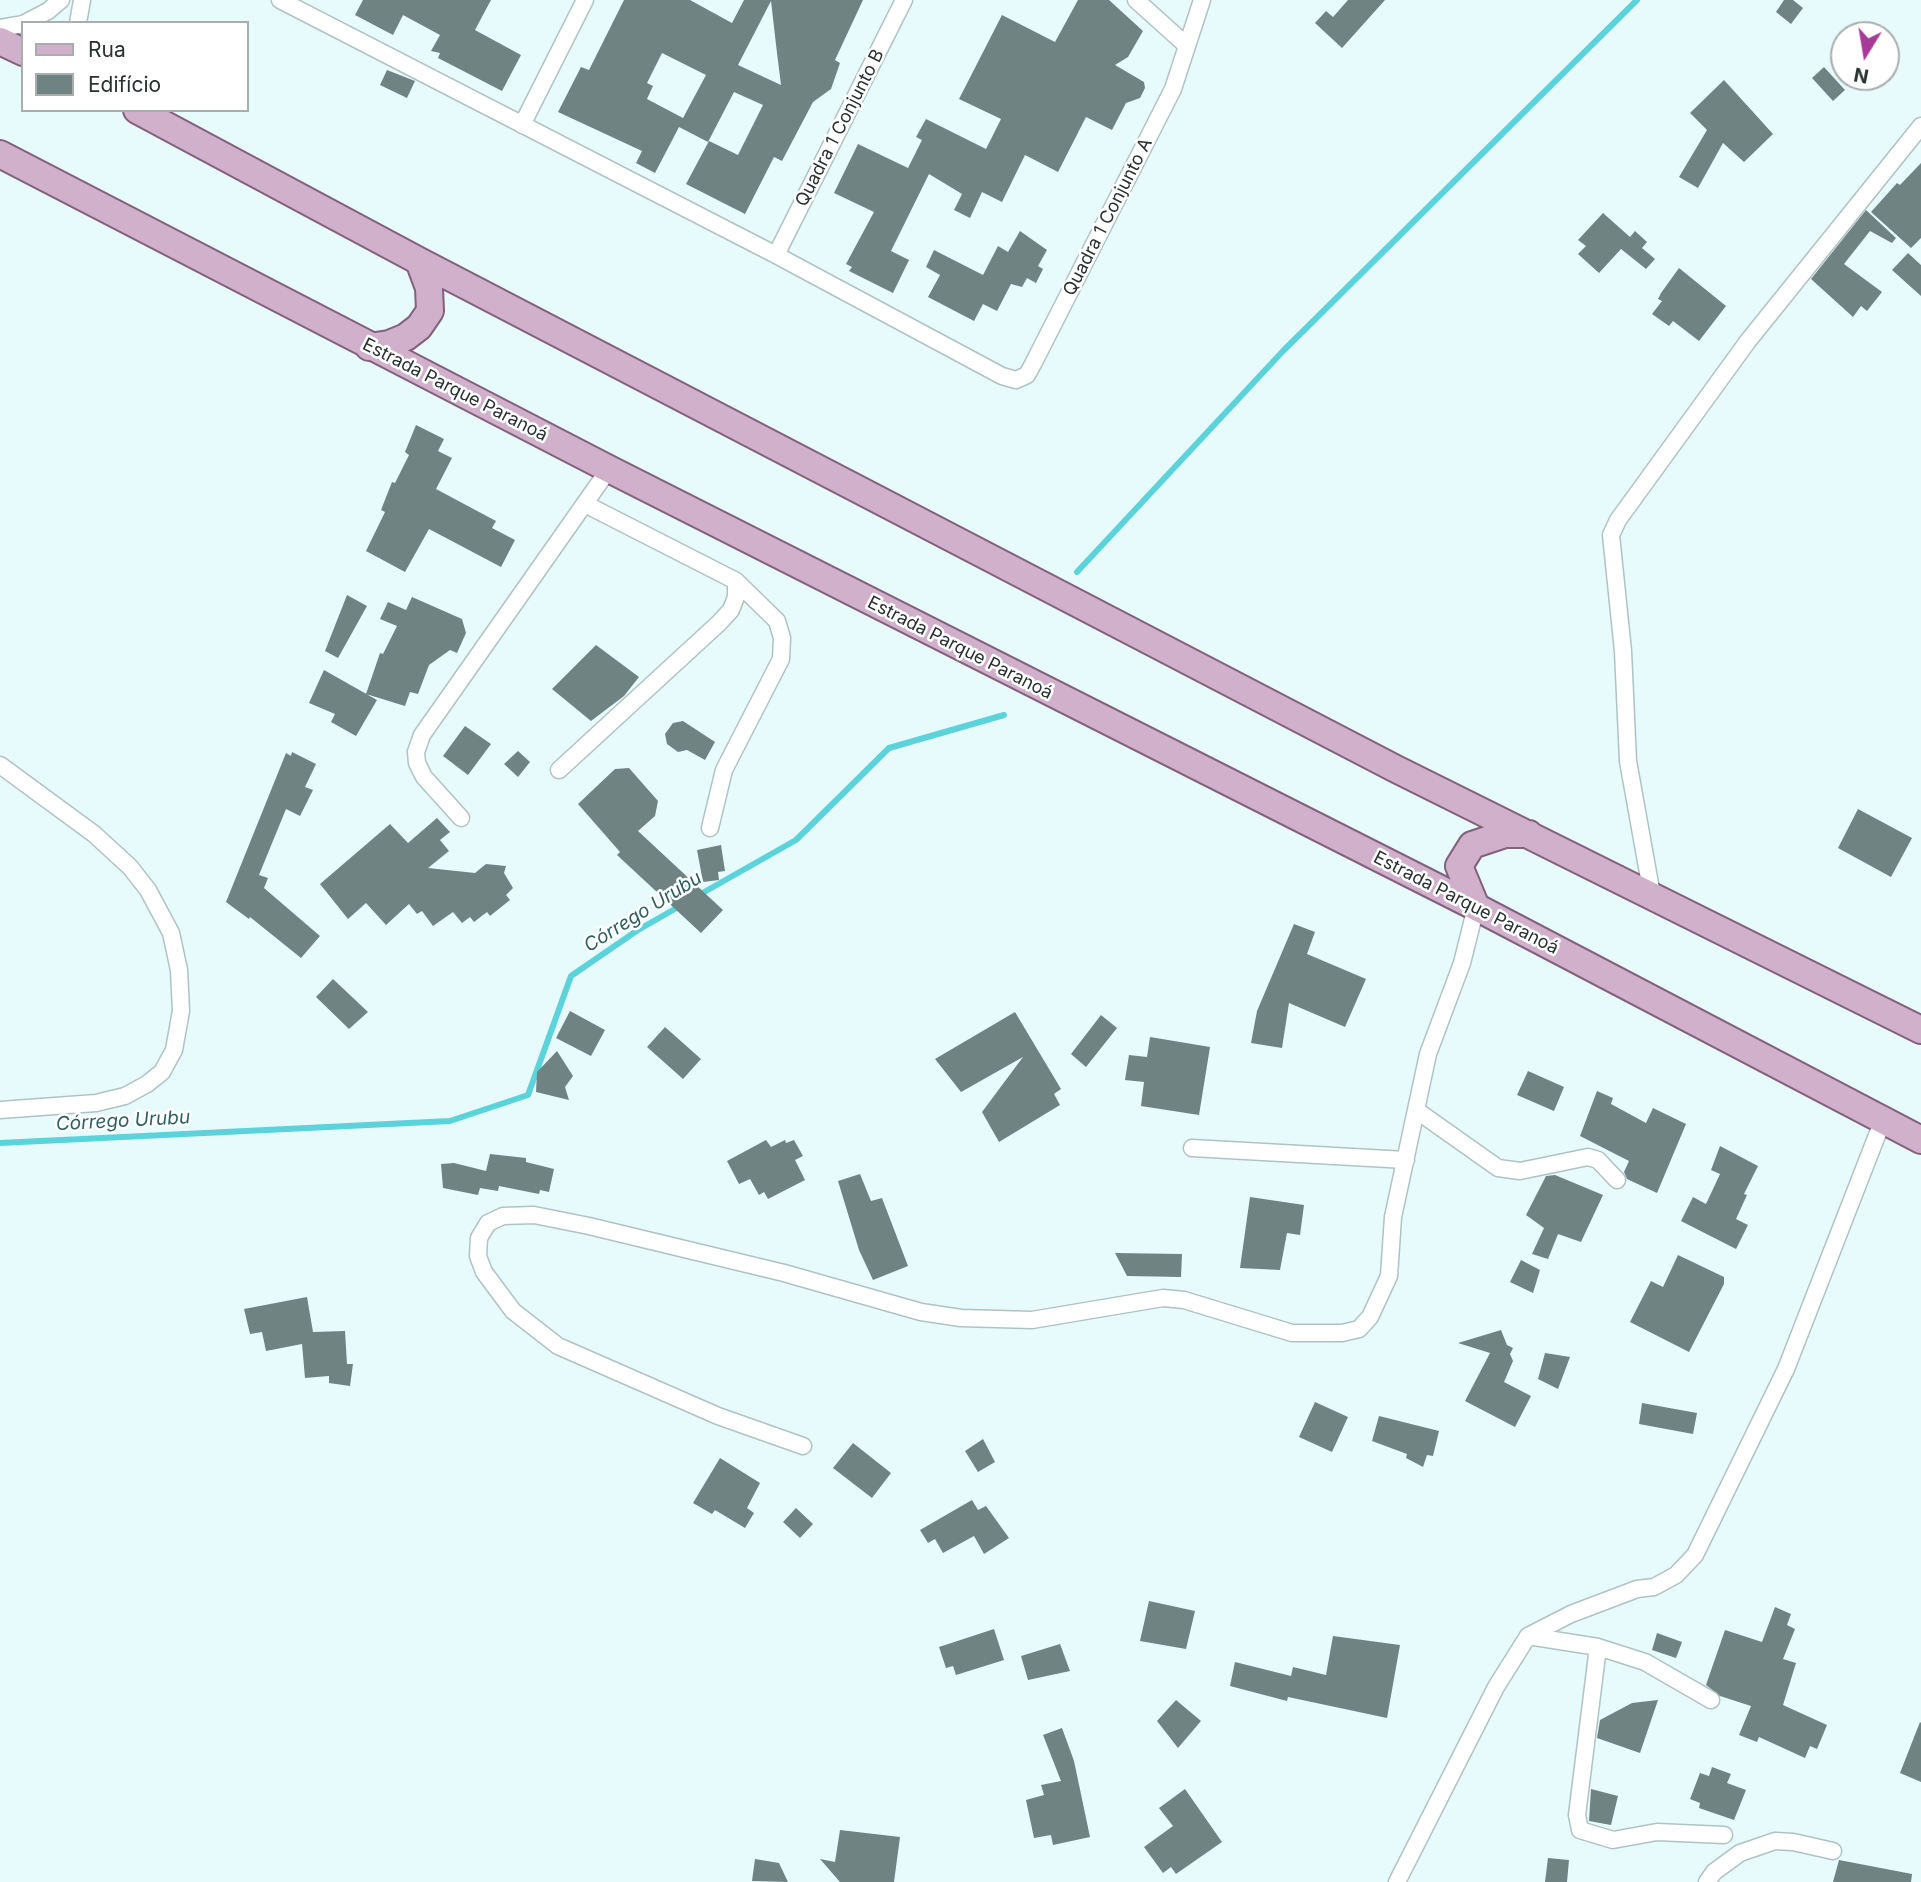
<!DOCTYPE html>
<meta charset="utf-8">
<style>
body{margin:0}
#map{position:relative;width:1921px;height:1882px;overflow:hidden;background:#e7fbfc;font-family:Inter,sans-serif}
canvas{display:block}
.legend{position:absolute;left:21px;top:21px;width:228px;height:91px;box-sizing:border-box;background:#fff;border:2px solid #a9adad;margin:0;padding:9px 12px;list-style:none;font-size:21px;color:#293131}
.legend li{display:flex;align-items:center;gap:14px;height:35px}
.legend b{width:35px;border:2px solid #a9adad}
.north{position:absolute;left:1830px;top:21px;width:70px;height:70px;box-sizing:border-box;background:#fff;border:2px solid #a9adad;border-radius:50%;rotate:191deg;font-size:19px;font-weight:700;line-height:28px;text-align:center;color:#293131}
.north::after{content:'';display:block;margin:auto;width:24px;height:32px;background:#a83b9a;clip-path:polygon(50% 0,100% 100%,50% 72%,0 100%)}
</style>
<div id="map">
<canvas width="1921" height="1882"></canvas>
<ul class="legend">
<li><b style="height:9px;background:#d1b0cb"></b>Rua</li>
<li><b style="height:19px;background:#708383"></b>Edifício</li>
</ul>
<div class="north">N</div>
</div>
<script>
const ctx = document.querySelector('canvas').getContext('2d');
ctx.lineJoin = 'round';
function poly(rows) {
  const path = new Path2D();
  for (const r of rows) {
    path.moveTo(r[0], r[1]);
    for (let i = 2; i < r.length; i += 2) path.lineTo(r[i], r[i + 1]);
  }
  return path;
}
function stroke(path, color, width, dash) {
  ctx.strokeStyle = color;
  ctx.lineWidth = width;
  ctx.lineCap = dash ? 'butt' : 'round';
  ctx.setLineDash(dash || []);
  ctx.stroke(path);
}
function fillPath(path, color) {
  ctx.fillStyle = color;
  ctx.fill(path, 'evenodd');
}
function label(font, color, halo, rows, align = 'center') {
  ctx.font = font + ' Inter,sans-serif';
  ctx.lineWidth = 5;
  ctx.setLineDash([]);
  ctx.textBaseline = 'middle';
  ctx.strokeStyle = halo;
  ctx.fillStyle = color;
  for (const [text, x, y, turn = 0] of rows) {
    ctx.save();
    ctx.translate(x, y);
    ctx.rotate((+turn || 0) * Math.PI / 180);
    ctx.textAlign = isNaN(turn) ? turn : align;
    if (halo) ctx.strokeText(text, 0, 0);
    ctx.fillText(text, 0, 0);
    ctx.restore();
  }
}
const stream = poly([
 [1077,572,1283,351,1637,0],
 [699,895,796,840,889,748,1004,715],
 [0,1143,450,1121,528,1095,571,976,638,930,680,906]
]);
const building = poly([
 [363,0,491,0,475,30,521,55,502,91,438,58,440,53,431,51,440,35,403,15,393,35,355,15],
 [624,0,690,0,732,23,744,0,863,0,835,60,840,63,831,89,813,102,782,161,774,157,745,214,686,184,709,141,738,155,763,105,734,92,708,142,679,127,655,173,636,163,642,151,558,112,581,67,589,70],
 [771,1,777,53,781,85,738,65],
 [662,53,706,75,683,118,647,99,653,86,647,83],
 [1078,0,1109,0,1143,31,1128,57,1115,65,1144,82,1145,88,1140,98,1126,103,1112,130,1086,117,1058,172,1025,155,1002,202,982,192,970,218,954,210,962,194,929,174,891,251,909,260,893,293,849,271,852,267,846,264,874,212,834,193,858,144,908,168,922,140,916,137,926,119,986,149,1001,119,959,99,1002,15,1055,42],
 [1348,0,1385,0,1342,48,1315,23,1326,11,1333,17],
 [1784,0,1793,0,1803,8,1791,24,1776,12],
 [1824,67,1845,90,1833,101,1812,78],
 [387,70,415,81,407,98,380,85],
 [1724,80,1773,134,1744,162,1723,143,1698,188,1679,177,1707,130,1690,113],
 [1921,163,1921,238,1911,248,1871,212,1897,183,1900,185],
 [1866,210,1896,238,1892,243,1870,231,1844,264,1882,292,1867,311,1861,306,1853,317,1811,279],
 [1603,213,1630,237,1635,231,1647,242,1642,248,1655,259,1646,269,1621,249,1599,273,1578,254,1586,246,1578,240],
 [1020,231,1047,250,1038,266,1043,269,1036,283,1027,278,1022,287,1011,284,997,311,983,304,974,321,928,297,940,275,926,267,934,250,983,275,998,246,1008,252],
 [1908,253,1921,265,1921,296,1892,270],
 [1679,268,1726,306,1699,341,1673,321,1669,326,1652,314,1662,301,1658,299,1661,293],
 [416,425,444,439,438,451,452,458,436,489,496,521,492,528,515,540,501,567,429,529,405,572,366,551,385,512,381,510,392,482,395,483,409,455,405,452],
 [347,595,367,606,338,658,325,651],
 [412,597,462,619,466,633,457,653,450,650,429,665,418,694,410,692,405,706,366,694,380,653,383,654,397,626,380,619,388,602,406,610],
 [596,645,639,677,624,696,591,721,552,689],
 [324,670,377,700,356,736,331,722,335,714,309,703],
 [683,721,715,742,705,760,687,750,678,752,667,744,665,734,673,723],
 [465,726,491,744,468,775,443,756],
 [518,751,530,762,518,777,504,764],
 [292,752,316,764,305,787,313,790,300,816,286,809,259,875,268,878,264,888,320,936,301,958,250,917,249,919,226,902,286,753,291,756],
 [629,768,658,801,655,816,638,831,723,910,701,933,617,855,620,852,578,804,615,769],
 [1858,809,1912,838,1891,877,1838,848],
 [437,818,450,832,440,840,449,851,428,868,475,873,486,864,506,866,504,873,513,888,506,895,510,900,490,916,487,912,474,922,470,917,462,923,453,912,433,926,422,911,417,914,409,904,386,925,366,903,348,919,320,884,390,824,408,843],
 [721,845,725,871,718,872,719,880,703,882,697,850],
 [1294,924,1315,932,1307,954,1366,979,1345,1027,1289,1003,1282,1048,1251,1043,1257,1011],
 [333,979,368,1012,349,1029,316,997],
 [570,1011,605,1030,591,1056,556,1038],
 [1015,1012,1061,1089,1054,1094,1060,1105,999,1142,982,1112,1023,1057,961,1092,935,1059],
 [1101,1015,1117,1028,1086,1067,1071,1054],
 [665,1027,701,1059,683,1079,647,1047],
 [1150,1037,1210,1047,1199,1115,1141,1106,1144,1082,1125,1080,1129,1055,1147,1057],
 [557,1051,573,1076,565,1087,569,1100,536,1092,537,1072],
 [1528,1071,1564,1087,1554,1111,1517,1095],
 [1597,1091,1613,1098,1611,1104,1646,1123,1653,1108,1686,1124,1657,1193,1627,1179,1624,1172,1629,1161,1580,1136],
 [766,1140,771,1147,785,1140,786,1143,794,1140,803,1156,795,1160,805,1180,768,1199,764,1192,759,1195,750,1179,739,1184,727,1161],
 [1720,1146,1758,1166,1744,1194,1747,1195,1736,1219,1748,1225,1736,1249,1681,1221,1693,1197,1706,1204,1720,1174,1711,1170],
 [490,1154,526,1158,526,1162,554,1169,549,1192,540,1190,539,1194,499,1186,498,1191,480,1188,478,1195,443,1188,441,1164,454,1163,486,1171],
 [860,1174,871,1201,882,1198,908,1266,873,1280,859,1250,838,1181],
 [1555,1175,1603,1195,1581,1242,1558,1234,1548,1259,1532,1254,1544,1228,1526,1215,1546,1176],
 [1250,1197,1304,1205,1300,1235,1287,1233,1280,1270,1240,1268],
 [1115,1253,1182,1254,1181,1277,1127,1276],
 [1678,1255,1724,1277,1724,1284,1689,1352,1630,1322,1651,1281,1663,1287],
 [1521,1260,1540,1270,1533,1293,1510,1282],
 [307,1297,313,1332,345,1331,347,1364,353,1364,350,1386,329,1383,329,1376,305,1378,302,1344,266,1351,262,1332,250,1334,244,1309],
 [1501,1330,1507,1345,1513,1348,1510,1354,1513,1361,1504,1382,1531,1396,1515,1427,1465,1401,1490,1353,1458,1343],
 [1545,1353,1570,1357,1558,1389,1538,1379],
 [1315,1402,1348,1417,1332,1452,1299,1437],
 [1642,1403,1697,1413,1693,1434,1639,1424],
 [1379,1416,1439,1431,1433,1456,1427,1455,1423,1467,1406,1458,1407,1454,1372,1441],
 [983,1439,995,1462,978,1472,965,1451],
 [853,1443,891,1473,872,1498,833,1468],
 [720,1458,760,1483,747,1508,754,1513,745,1528,715,1510,712,1514,693,1503],
 [972,1500,978,1510,986,1506,1009,1538,984,1554,974,1536,943,1553,935,1539,928,1543,920,1530],
 [796,1508,813,1524,800,1538,783,1522],
 [1149,1601,1195,1611,1186,1649,1140,1641],
 [1775,1607,1791,1614,1787,1625,1795,1629,1783,1659,1796,1663,1783,1705,1827,1725,1817,1749,1810,1746,1805,1758,1759,1737,1757,1742,1739,1735,1751,1706,1720,1696,1706,1685,1725,1630,1762,1642],
 [994,1629,1004,1660,956,1675,953,1666,946,1668,939,1647],
 [1657,1633,1682,1642,1676,1658,1652,1650],
 [1333,1636,1400,1645,1387,1718,1288,1697,1287,1701,1230,1686,1235,1662,1291,1676,1293,1667,1326,1675],
 [1060,1644,1070,1671,1028,1680,1021,1656],
 [1176,1700,1201,1721,1178,1748,1157,1721],
 [1658,1700,1640,1753,1597,1738,1600,1720,1632,1703],
 [1920,1722,1921,1723,1921,1782,1900,1773],
 [1062,1728,1074,1761,1090,1837,1053,1845,1051,1835,1034,1838,1026,1800,1044,1795,1041,1785,1061,1781,1043,1735],
 [1712,1767,1731,1774,1727,1783,1746,1790,1734,1820,1699,1808,1700,1803,1690,1799,1700,1773,1709,1776],
 [1185,1789,1222,1842,1176,1874,1171,1867,1163,1873,1144,1847,1173,1826,1159,1808],
 [1591,1789,1618,1796,1611,1825,1589,1821],
 [840,1830,900,1837,894,1882,840,1882,820,1859,835,1862],
 [1548,1858,1569,1860,1567,1882,1545,1882],
 [755,1859,779,1863,788,1882,752,1881],
 [1839,1860,1912,1874,1911,1882,1833,1882]
]);
const minor = poly([
 [280,0,776,255,1002,376,1016,380,1027,375,1033,364,1173,89,1202,0],
 [1136,0,1186,45],
 [25,23,48,11,61,0],
 [78,23,82,0],
 [0,28,23,24],
 [522,125,585,0],
 [776,255,904,0],
 [0,765,94,834,130,867,148,890,171,933,179,970,181,1011,174,1050,162,1072,147,1084,125,1096,96,1103,0,1110],
 [559,770,719,623,731,610,736,597,736,581,585,504],
 [461,818,424,777,417,763,416,752,422,735,609,469],
 [710,828,724,770,781,659,782,638,777,621,736,581],
 [1652,895,1628,761,1623,651,1611,535,1618,520,1748,341,1921,126],
 [1416,1110,1498,1168,1520,1171,1588,1157,1598,1160,1617,1180],
 [1192,1148,1406,1160],
 [803,1446,718,1416,558,1346,513,1311,484,1272,478,1256,479,1238,488,1223,503,1216,534,1215,589,1226,784,1273,921,1312,961,1318,1032,1320,1163,1298,1184,1300,1292,1333,1342,1333,1359,1329,1370,1317,1389,1276,1393,1217,1428,1054,1462,963,1476,907],
 [1528,1636,1598,1647,1645,1662,1711,1700],
 [1598,1647,1577,1815,1580,1830,1613,1840,1657,1832,1724,1835],
 [1397,1882,1496,1687,1528,1636,1571,1614,1637,1589,1654,1587,1676,1575,1695,1555,1786,1369,1883,1120],
 [1707,1882,1714,1872,1740,1853,1775,1841,1793,1842,1833,1851]
]);
const primary = poly([
 [0,41,23,52],
 [137,110,419,261,1396,769,1921,1030],
 [0,154,609,469,1476,907,1921,1140],
 [369,347,389,344,406,337,419,327,430,311,429,288,419,261],
 [1476,907,1459,866,1472,845,1505,834,1529,834]
]);
const streetNames = [
 ["Quadra 1 Conjunto B",840,128,-63],
 ["Quadra 1 Conjunto A",1108,217,-63],
 ["Estrada Parque Paranoá",455,390,27],
 ["Estrada Parque Paranoá",960,648,27],
 ["Estrada Parque Paranoá",1466,903,27]
];
const waterNames = [
 ["Córrego Urubu",643,912,-32],
 ["Córrego Urubu",123,1121,-3]
];
stroke(stream, '#5cd3da', 6);
fillPath(building, '#708383');
stroke(minor, '#afc3c4', 19);
stroke(primary, '#83617e', 30);
stroke(minor, '#fff', 16);
stroke(primary, '#d1b0cb', 26);
label('18px', '#293131', '#fff', streetNames);
label('italic 19px', '#2c5f62', '#fff', waterNames);
</script>
